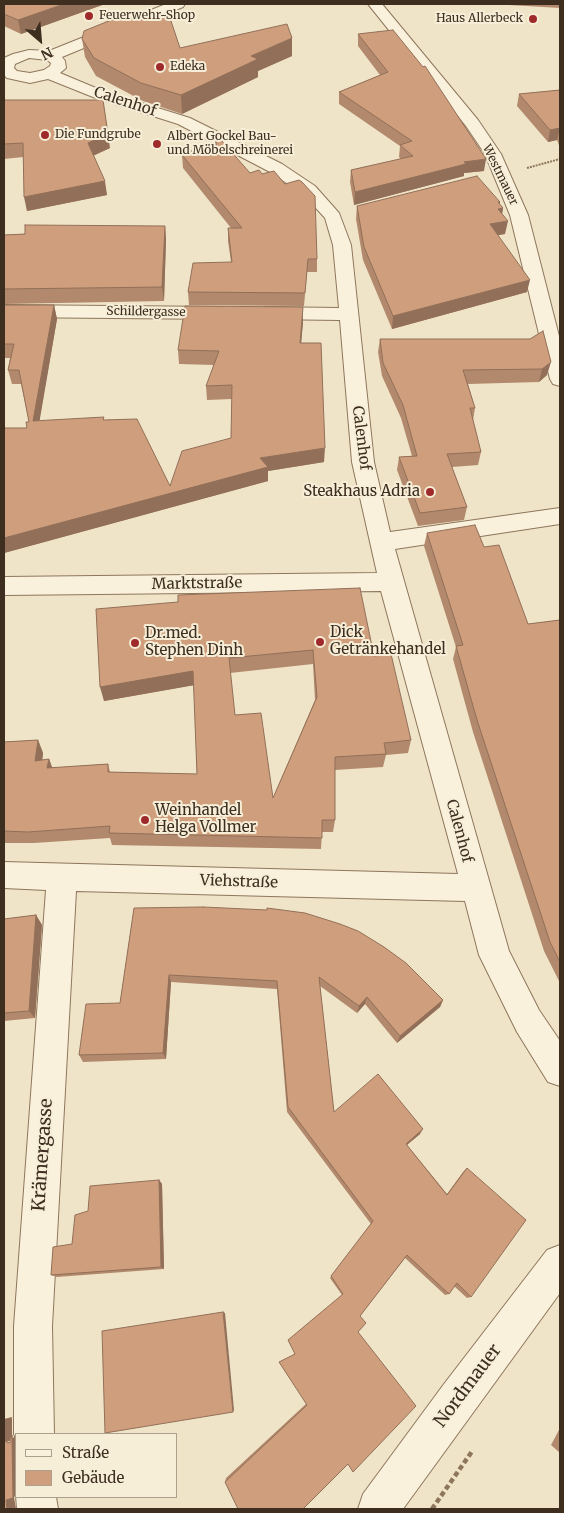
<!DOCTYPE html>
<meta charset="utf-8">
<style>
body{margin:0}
#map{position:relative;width:564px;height:1513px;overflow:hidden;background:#f0e4c8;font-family:Merriweather,serif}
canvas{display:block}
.frame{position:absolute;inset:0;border:5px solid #3d2e20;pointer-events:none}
.legend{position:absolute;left:15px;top:1433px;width:162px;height:65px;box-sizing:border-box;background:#f7eed8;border:1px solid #ada18e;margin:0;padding:6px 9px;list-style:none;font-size:15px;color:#3d2e20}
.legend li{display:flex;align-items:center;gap:10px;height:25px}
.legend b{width:25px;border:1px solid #ada18e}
.north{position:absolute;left:15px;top:15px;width:50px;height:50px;-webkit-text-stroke:4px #f7eed8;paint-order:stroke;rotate:153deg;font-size:14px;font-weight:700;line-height:20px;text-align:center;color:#3d2e20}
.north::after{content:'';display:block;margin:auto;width:18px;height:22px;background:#3d2e20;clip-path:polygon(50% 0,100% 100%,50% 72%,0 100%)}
</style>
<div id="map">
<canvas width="564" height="1513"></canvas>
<div class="frame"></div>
<ul class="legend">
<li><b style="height:6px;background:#faf1dc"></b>Straße</li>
<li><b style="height:14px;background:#cf9f7d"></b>Gebäude</li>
</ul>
<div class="north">N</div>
</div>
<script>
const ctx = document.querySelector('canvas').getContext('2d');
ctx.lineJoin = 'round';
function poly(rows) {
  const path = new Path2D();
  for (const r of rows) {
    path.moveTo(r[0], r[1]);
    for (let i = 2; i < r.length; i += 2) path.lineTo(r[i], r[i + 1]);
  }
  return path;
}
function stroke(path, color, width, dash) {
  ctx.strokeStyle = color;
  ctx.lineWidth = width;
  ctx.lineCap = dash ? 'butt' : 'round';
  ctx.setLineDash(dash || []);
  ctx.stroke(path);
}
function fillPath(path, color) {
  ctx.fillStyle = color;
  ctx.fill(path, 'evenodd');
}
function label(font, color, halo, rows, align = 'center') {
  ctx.font = font + ' Merriweather,serif';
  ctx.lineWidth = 4;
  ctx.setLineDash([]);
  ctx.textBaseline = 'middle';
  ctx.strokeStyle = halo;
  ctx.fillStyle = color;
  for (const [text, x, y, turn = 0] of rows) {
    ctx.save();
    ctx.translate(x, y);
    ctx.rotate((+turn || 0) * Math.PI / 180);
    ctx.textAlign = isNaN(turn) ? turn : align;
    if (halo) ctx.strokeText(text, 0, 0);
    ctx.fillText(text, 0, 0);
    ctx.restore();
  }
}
const pathFar1 = poly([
 [527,168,560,159]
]);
const path = poly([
 [432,1509,473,1450]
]);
const minor = poly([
 [166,4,185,4,183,7,62,57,65,61,66,68,60,73,103,91,190,118,282,164,315,186,339,213,351,245,374,462,390,532,560,508,560,524,395,549,509,951,539,1010,560,1041,560,1086,548,1082,517,1032,479,955,465,901,76,891,52,1326,54,1434,16,1434,16,1439,14,1434,14,1326,46,890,4,888,4,862,458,874,381,591,4,595,4,577,377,573,352,462,340,320,265,319,258,317,255,313,258,309,265,307,339,308,333,245,325,218,303,194,270,172,178,124,93,97,48,79,30,83,7,78,4,75,4,58,13,54,29,50,49,51,166,4],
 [29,58,47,60,51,63,50,66,44,70,30,73,17,71,14,68,15,64,29,58],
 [368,4,382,4,478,120,501,154,528,215,560,340,560,386,553,384,550,379,510,215,485,154,466,126,368,4],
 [4,305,222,307,229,309,232,313,229,317,222,319,4,317,4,305],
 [560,1245,560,1293,403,1509,358,1509,363,1494,444,1384,547,1250,560,1245],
 [16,1495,56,1497,58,1509,17,1509,16,1495]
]);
const wall = poly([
 [4,4,105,4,21,34,4,26],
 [491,4,560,4,560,8],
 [358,34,484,171,464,173,464,176,354,205,350,182,351,170,401,159,399,157,400,146,339,104,339,92,380,75,358,46],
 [82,39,180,48,292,56,258,71,258,77,182,114,143,101,96,76,85,57],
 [560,90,560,148,557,140,548,142,517,106,519,94],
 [4,100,110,148,93,156,107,195,27,211,23,157,4,159],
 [215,133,317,259,317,272,307,272,304,306,189,305,188,292,231,262,228,241,228,228,231,228,183,168,182,155,216,151],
 [500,205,503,208,502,214,505,234,498,235,527,292,392,329,363,260,356,219,357,206],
 [165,226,166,240,164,301,4,304,4,235],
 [4,305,54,305,57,319,39,421,104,420,170,486,231,438,232,399,207,400,206,386,214,365,179,364,178,350,303,322,301,343,324,462,268,471,268,481,4,553,27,428,29,422,21,384,12,384,8,370,10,358,4,358],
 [380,339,530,339,547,375,539,382,468,384,475,408,473,420,481,452,478,465,452,467,467,507,464,520,418,526,397,470,399,457,412,456,401,418,382,376,378,352],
 [427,533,484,547,528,624,560,620,560,983,544,951,473,732,453,659,456,647,424,546],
 [96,609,374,656,411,740,408,753,386,755,383,767,335,770,335,820,333,832,322,832,321,849,112,845,110,838,34,843,4,843,4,742,38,740,43,753,42,760,49,759,52,768,108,764,110,772,197,774,194,685,104,701],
 [313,664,315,700,273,798,235,715,230,673],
 [134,908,443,1000,440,1007,397,1043,365,1004,357,1013,320,986,334,1112,420,1134,407,1145,447,1194,463,1172,467,1168,471,1297,467,1298,454,1286,449,1294,445,1295,405,1258,360,1316,358,1332,348,1464,225,1482,226,1478,307,1403,294,1354,342,1295,330,1278,371,1224,287,1112,277,989,171,982,166,1059,83,1062,79,1055,120,1003],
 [36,915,42,925,35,1018,4,1021,4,919],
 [159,1180,162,1184,164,1269,57,1277,51,1275,72,1244,88,1211],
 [560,1428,560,1453,551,1445]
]);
const shadedWall = poly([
 [64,4,105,4,21,34,18,20],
 [292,38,292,56,258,71,258,77,182,114,181,95,251,56],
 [103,100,110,148,90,157,88,143],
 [560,128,557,140,548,142,550,130],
 [486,159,484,171,464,173,464,176,354,205,355,192,464,162],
 [105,181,107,195,27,211,24,197],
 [498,202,500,202,499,209,503,208,501,221,496,222],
 [508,221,505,234,487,237,490,224],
 [165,226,166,240,164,301,162,287],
 [530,280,527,292,392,329,393,316],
 [54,305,57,319,37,436,33,421],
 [303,307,303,322,300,357,300,343],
 [551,362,547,375,539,382,542,369],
 [325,448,324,462,268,471,268,481,4,553,4,538,260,458],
 [193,671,195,685,104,701,100,687],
 [38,740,43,753,41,774,35,761],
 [49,759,54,772,47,768],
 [36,915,42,925,35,1018,29,1011],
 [169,975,171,982,166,1059,163,1053],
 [367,997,365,1004,357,1013,359,1006],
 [443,1000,440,1007,397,1043,400,1036],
 [423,1129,420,1134,403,1148,406,1144],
 [159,1180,162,1184,164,1269,161,1267],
 [223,1312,225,1313,234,1410,233,1412],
 [12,1417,12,1434,13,1437,10,1438,16,1437,16,1496,14,1497,16,1509,7,1509,6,1500,12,1440,6,1442,4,1436,4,1419]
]);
const building = poly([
 [4,4,64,4,18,20,4,14,4,4],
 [169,15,180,48,287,24,292,38,251,56,258,59,181,95,141,83,94,58,82,39,84,31,111,20,169,15],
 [393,30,423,67,425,66,486,159,464,162,466,164,355,192,351,170,413,156,400,145,412,141,339,92,388,72,358,34,393,30],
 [560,90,560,130,560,128,550,130,519,94,560,90],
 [4,100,103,100,108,134,88,143,105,181,24,197,23,143,4,144,4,100],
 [215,133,250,173,259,170,262,174,274,171,285,184,299,180,302,182,315,196,317,259,308,259,305,293,188,292,193,263,232,262,228,228,242,228,182,155,210,143,215,151,217,151,215,133],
 [477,176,500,202,498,202,503,208,498,209,508,221,490,224,530,280,393,316,364,247,357,206,477,176],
 [25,225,165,226,162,287,4,289,4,235,25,234,25,225],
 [4,305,54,305,33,421,104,417,103,420,137,419,170,486,182,451,231,438,232,385,206,386,219,351,178,350,185,306,303,307,300,343,321,343,325,448,260,458,268,467,4,538,4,428,27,428,26,422,29,422,19,370,8,370,14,344,4,344,4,305],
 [543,331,551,362,542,369,463,370,475,408,470,408,481,452,447,454,467,507,420,513,399,457,417,456,403,405,383,363,380,339,530,339,543,331],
 [475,525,484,547,499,545,528,624,560,620,560,962,550,942,477,720,456,646,463,645,427,533,475,525],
 [360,588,374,656,391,654,411,740,384,743,386,754,335,757,335,820,322,820,322,838,109,833,110,826,28,832,4,831,4,742,38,740,35,761,49,759,47,768,108,764,108,772,197,774,193,671,100,687,96,609,178,602,178,595,360,588],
 [313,650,317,697,273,798,261,713,235,715,229,658,313,650],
 [203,907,267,910,267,908,305,913,340,924,358,931,384,947,406,963,443,1000,400,1036,367,997,359,1006,319,977,334,1112,378,1074,423,1129,406,1144,447,1195,467,1168,526,1220,471,1297,457,1283,449,1294,407,1255,360,1316,366,1323,358,1332,416,1406,353,1472,348,1464,303,1509,238,1509,225,1482,307,1405,279,1362,295,1354,288,1340,343,1294,331,1276,373,1221,288,1107,277,981,169,975,163,1053,79,1055,86,1004,120,1003,134,908,203,907],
 [36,915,29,1011,4,1013,4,919,36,915],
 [159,1180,161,1267,51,1275,53,1247,72,1244,75,1215,88,1211,90,1186,159,1180],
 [223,1312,233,1412,105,1433,102,1331,223,1312],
 [4,1419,4,1436,6,1442,10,1443,10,1438,12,1438,13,1498,6,1500,7,1509,4,1509,4,1419]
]);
const markers = [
 [89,16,5,"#9e2a2b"],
 [533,19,5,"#9e2a2b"],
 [160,67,5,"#9e2a2b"],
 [45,135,5,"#9e2a2b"],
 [157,144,5,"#9e2a2b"],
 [430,492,5,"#9e2a2b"],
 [320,642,5,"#9e2a2b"],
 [135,643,5,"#9e2a2b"],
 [145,820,5,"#9e2a2b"]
];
const farPoinames = [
 ["Feuerwehr-Shop",99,16],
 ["Haus Allerbeck",523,19,"right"],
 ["Edeka",170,67],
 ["Die Fundgrube",55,135],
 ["Albert Gockel Bau-",167,137],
 ["und Möbelschreinerei",167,151]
];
const farStreetnames = [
 ["Westmauer",500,175,64],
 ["Schildergasse",146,312,1]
];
const streetNames = [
 ["Calenhof",125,102,18],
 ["Calenhof",361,438,83],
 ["Marktstraße",197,584,-1],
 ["Calenhof",459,831,75],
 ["Viehstraße",239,882,2]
];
const poiNames = [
 ["Steakhaus Adria",420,492,"right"],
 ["Dick",330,633],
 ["Getränkehandel",330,650],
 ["Dr.med.",145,634],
 ["Stephen Dinh",145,651],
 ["Weinhandel",155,811],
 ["Helga Vollmer",155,828]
];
const nearStreetnames = [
 ["Krämergasse",43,1155,-86],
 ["Nordmauer",468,1386,-53]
];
stroke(minor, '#8d765c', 2);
stroke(pathFar1, '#8d765c', 2, [2, 1]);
stroke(path, '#8d765c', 4.5, [5, 3]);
fillPath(minor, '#faf1dc');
fillPath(wall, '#b2896c');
fillPath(shadedWall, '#916f58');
fillPath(building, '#cf9f7d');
stroke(building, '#916f58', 1);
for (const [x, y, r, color] of markers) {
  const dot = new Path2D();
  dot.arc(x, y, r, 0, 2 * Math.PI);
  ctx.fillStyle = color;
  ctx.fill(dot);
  stroke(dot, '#f7eed8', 2);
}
label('12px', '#3d2e20', '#f7eed8', farPoinames, 'left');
label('12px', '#3d2e20', '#f7eed8', farStreetnames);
label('15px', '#3d2e20', '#f7eed8', streetNames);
label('15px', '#3d2e20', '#f7eed8', poiNames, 'left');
label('18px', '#3d2e20', '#f7eed8', nearStreetnames);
</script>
